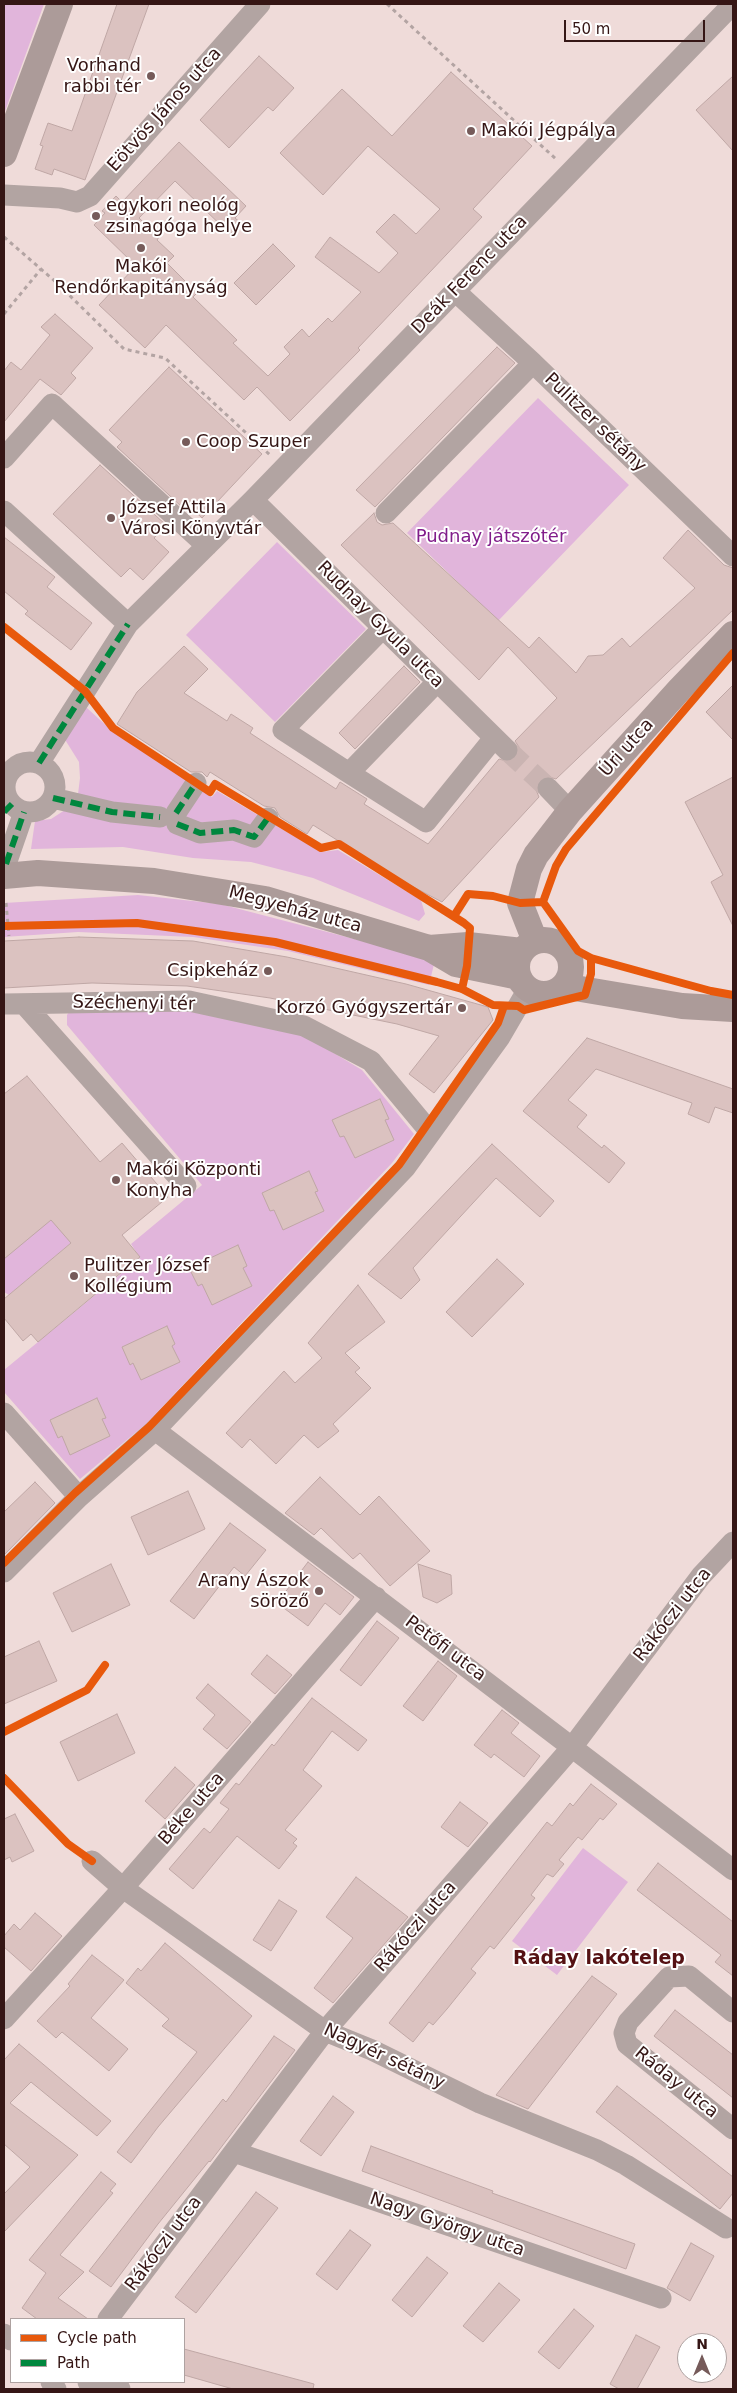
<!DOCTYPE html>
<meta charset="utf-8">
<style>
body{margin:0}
#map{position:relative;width:737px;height:2393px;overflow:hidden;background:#efdbd9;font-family:"DejaVu Sans",sans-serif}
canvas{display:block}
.frame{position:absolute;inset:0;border:5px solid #351615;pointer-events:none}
.legend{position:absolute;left:10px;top:2318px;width:175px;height:65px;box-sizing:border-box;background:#fff;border:1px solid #aea2a1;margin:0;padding:6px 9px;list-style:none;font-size:15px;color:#351615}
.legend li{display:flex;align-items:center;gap:10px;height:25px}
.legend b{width:25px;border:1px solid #aea2a1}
.north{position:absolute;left:677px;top:2333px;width:50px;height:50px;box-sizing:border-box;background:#fff;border:1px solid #aea2a1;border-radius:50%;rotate:0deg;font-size:14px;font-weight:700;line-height:20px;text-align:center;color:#351615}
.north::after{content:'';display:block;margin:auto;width:18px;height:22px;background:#765b5a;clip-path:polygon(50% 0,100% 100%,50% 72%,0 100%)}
.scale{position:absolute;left:564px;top:20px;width:141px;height:22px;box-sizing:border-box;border:2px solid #351615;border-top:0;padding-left:6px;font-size:15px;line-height:18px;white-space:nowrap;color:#351615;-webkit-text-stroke:4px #fff;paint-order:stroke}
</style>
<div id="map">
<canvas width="737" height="2393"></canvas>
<div class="frame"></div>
<ul class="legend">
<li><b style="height:6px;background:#e8590c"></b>Cycle path</li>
<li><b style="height:6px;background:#00873e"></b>Path</li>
</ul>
<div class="north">N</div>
<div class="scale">50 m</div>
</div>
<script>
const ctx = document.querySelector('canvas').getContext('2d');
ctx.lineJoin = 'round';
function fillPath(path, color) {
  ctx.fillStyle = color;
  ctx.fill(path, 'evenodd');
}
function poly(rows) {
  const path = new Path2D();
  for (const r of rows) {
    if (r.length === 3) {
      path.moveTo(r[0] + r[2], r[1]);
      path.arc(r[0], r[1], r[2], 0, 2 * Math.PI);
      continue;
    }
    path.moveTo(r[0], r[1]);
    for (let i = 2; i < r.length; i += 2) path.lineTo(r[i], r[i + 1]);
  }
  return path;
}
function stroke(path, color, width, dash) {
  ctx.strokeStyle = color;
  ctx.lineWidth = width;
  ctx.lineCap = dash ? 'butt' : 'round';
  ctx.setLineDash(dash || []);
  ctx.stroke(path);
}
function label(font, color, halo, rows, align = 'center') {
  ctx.font = font + ' "DejaVu Sans",sans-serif';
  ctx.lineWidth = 4;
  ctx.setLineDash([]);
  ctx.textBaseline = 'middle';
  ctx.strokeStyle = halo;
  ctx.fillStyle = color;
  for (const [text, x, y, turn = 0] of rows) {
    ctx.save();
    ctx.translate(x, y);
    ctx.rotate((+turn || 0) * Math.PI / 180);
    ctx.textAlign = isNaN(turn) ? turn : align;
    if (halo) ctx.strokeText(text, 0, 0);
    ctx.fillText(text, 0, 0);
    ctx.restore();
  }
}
const green = poly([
 [4,4,44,4,4,114],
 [538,398,629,485,498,621,407,533],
 [277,542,366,629,275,722,186,635],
 [81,707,87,708,111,730,212,797,217,791,321,852,338,850,421,900,425,914,419,921,313,878,251,862,193,858,123,847,31,849,35,821,51,819,65,810,78,794,80,778,79,762,64,738],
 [138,895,220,904,435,960,429,985,288,951,193,937,78,932,4,937,4,903],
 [71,1009,188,1010,299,1032,362,1070,414,1134,392,1163,147,1423,80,1479,4,1392,4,1370,140,1258,131,1244,202,1185,67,1025,67,1015],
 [4,1137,56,1199,71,1243,9,1295,4,1292],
 [583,1848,628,1882,557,1975,512,1941]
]);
const building = poly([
 [117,4,149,4,85,180,54,169,52,175,35,169,43,146,40,145,48,123,72,131,117,4],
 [259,56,294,88,273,111,268,107,229,148,200,120,259,56],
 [451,72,532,146,473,209,482,217,358,348,360,350,290,421,257,387,244,400,166,325,145,348,99,305,136,266,94,225,105,213,102,211,116,196,122,202,179,142,246,206,235,218,241,223,230,234,175,181,139,218,159,237,157,240,174,256,167,263,197,293,193,297,237,340,233,343,268,376,290,354,284,347,302,329,309,337,328,318,332,322,361,292,315,257,330,237,379,273,398,253,376,232,394,214,416,234,440,209,368,146,323,195,280,153,342,89,392,136,451,72],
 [733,76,733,151,696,110,733,76],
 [273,244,295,266,256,305,234,283,273,244],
 [55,314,93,348,71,373,76,378,61,395,40,379,4,422,4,371,11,362,21,370,50,335,41,327,55,314],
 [497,347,515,363,375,507,356,490,497,347],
 [169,367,262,454,202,518,186,503,182,507,117,447,122,442,109,430,169,367],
 [100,465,166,525,154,538,169,552,143,580,130,568,121,577,53,514,100,465],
 [374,513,377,522,382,525,393,523,529,648,539,637,576,673,588,656,603,655,622,638,630,647,695,588,663,558,688,530,724,565,733,568,733,610,556,779,546,776,539,779,536,790,539,797,442,902,404,882,313,825,307,834,280,817,275,808,264,806,210,772,207,777,202,772,191,772,117,724,137,692,184,646,208,669,184,693,227,721,231,714,253,728,250,733,336,789,340,782,367,799,364,804,428,844,499,759,510,762,516,758,519,747,515,741,557,698,508,647,479,680,341,545,374,513],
 [4,537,55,577,47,587,92,623,71,650,25,614,28,611,4,591,4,537],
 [404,666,420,682,355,749,339,733,404,666],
 [733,685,733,740,706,712,733,685],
 [733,777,733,926,711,882,723,875,685,802,733,777],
 [79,937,193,941,287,957,406,984,488,1007,493,1020,434,1093,409,1074,439,1036,397,1024,270,998,187,986,92,983,4,988,4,941,79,937],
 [587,1038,733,1089,733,1113,715,1107,709,1123,688,1114,692,1103,596,1069,568,1100,587,1115,577,1127,602,1148,604,1145,625,1163,609,1183,523,1111,587,1038],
 [27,1076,100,1162,122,1143,168,1197,122,1235,140,1257,38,1342,31,1334,23,1341,4,1318,4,1299,71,1243,51,1220,4,1259,4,1094,27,1076],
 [380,1099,389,1119,385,1120,394,1140,355,1158,344,1136,340,1137,332,1120,380,1099],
 [492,1144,554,1201,540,1217,496,1178,413,1268,420,1280,401,1299,368,1274,492,1144],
 [309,1171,318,1191,315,1192,324,1211,283,1230,274,1210,270,1211,262,1193,309,1171],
 [238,1245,247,1266,243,1268,252,1286,212,1305,202,1284,198,1286,189,1268,238,1245],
 [497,1259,524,1284,472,1337,446,1312,497,1259],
 [358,1285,385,1322,345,1353,360,1368,355,1372,371,1388,333,1424,339,1431,318,1448,304,1435,276,1464,250,1439,242,1448,226,1433,284,1371,295,1383,322,1358,308,1343,358,1285],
 [167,1326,175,1344,172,1346,180,1362,141,1380,133,1363,130,1365,122,1347,167,1326],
 [97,1398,106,1418,102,1419,110,1436,70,1455,62,1436,58,1438,50,1420,97,1398],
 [320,1477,360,1515,379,1496,430,1551,390,1586,360,1553,353,1559,321,1528,314,1535,285,1513,320,1477],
 [35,1482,55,1503,4,1555,4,1512,35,1482],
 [188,1491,205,1529,148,1555,131,1517,188,1491],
 [230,1523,266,1550,245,1576,234,1567,194,1619,170,1601,230,1523],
 [308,1562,354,1597,340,1615,325,1603,308,1626,277,1603,308,1562],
 [111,1564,130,1605,72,1632,53,1593,111,1564],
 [418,1564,451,1575,452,1594,437,1603,423,1597,418,1564],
 [377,1621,399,1638,361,1686,340,1670,377,1621],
 [39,1641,57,1681,4,1704,4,1657,39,1641],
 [267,1655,292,1675,275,1694,251,1674,267,1655],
 [438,1661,457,1676,423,1721,403,1706,438,1661],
 [208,1684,251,1722,227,1749,203,1729,215,1715,196,1698,208,1684],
 [312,1698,367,1740,358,1751,332,1731,303,1770,322,1786,285,1830,297,1839,293,1843,297,1846,279,1869,237,1836,193,1889,169,1869,204,1828,210,1833,229,1809,220,1803,236,1783,239,1785,272,1744,274,1746,312,1698],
 [502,1710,519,1723,511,1733,540,1756,524,1777,494,1754,491,1758,474,1745,502,1710],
 [117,1714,135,1753,78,1781,60,1742,117,1714],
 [175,1767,195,1785,165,1819,145,1801,175,1767],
 [591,1784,617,1804,603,1820,600,1818,582,1840,578,1837,559,1860,564,1864,553,1877,547,1874,531,1895,535,1898,494,1949,490,1946,471,1969,476,1973,447,2009,433,2025,429,2022,413,2042,389,2023,547,1822,552,1826,570,1803,573,1806,591,1784],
 [460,1802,488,1823,468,1847,441,1827,460,1802],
 [15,1814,34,1851,12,1862,10,1857,4,1860,4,1819,15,1814],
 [658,1863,733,1922,733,1976,715,1962,721,1955,637,1890,658,1863],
 [356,1877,408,1917,333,2003,314,1988,353,1938,326,1917,356,1877],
 [279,1900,297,1911,271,1951,253,1940,279,1900],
 [35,1913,62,1936,31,1971,4,1947,4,1936,14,1924,20,1930,35,1913],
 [165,1943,252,2016,158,2127,131,2163,117,2152,197,2052,162,2026,169,2019,126,1983,138,1968,141,1971,165,1943],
 [92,1955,124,1980,91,2018,128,2049,109,2071,62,2032,56,2038,37,2021,70,1986,68,1984,92,1955],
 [592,1976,617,1994,528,2109,496,2095,592,1976],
 [675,2010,733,2055,733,2098,654,2036,675,2010],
 [274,2036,295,2050,210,2162,209,2161,158,2224,111,2287,89,2271,223,2099,226,2102,274,2036],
 [19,2044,111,2121,97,2136,31,2082,10,2103,78,2155,4,2232,4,2194,30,2167,4,2144,4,2060,19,2044],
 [617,2086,733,2177,733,2193,720,2209,596,2112,617,2086],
 [333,2096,354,2112,321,2156,300,2141,333,2096],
 [371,2146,493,2191,492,2193,635,2244,626,2269,362,2171,371,2146],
 [101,2172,116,2184,110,2191,113,2193,60,2255,84,2272,58,2298,88,2319,37,2319,22,2308,46,2273,29,2260,101,2172],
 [256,2192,278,2208,196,2313,175,2297,256,2192],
 [350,2230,371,2245,337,2290,316,2274,350,2230],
 [691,2243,714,2256,690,2301,667,2288,691,2243],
 [427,2257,448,2273,412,2317,392,2300,427,2257],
 [499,2283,520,2300,483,2342,463,2326,499,2283],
 [574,2309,594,2326,559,2369,538,2352,574,2309],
 [636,2335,660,2347,637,2389,619,2389,610,2384,636,2335],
 [184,2349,314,2384,313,2389,233,2389,184,2375,184,2349]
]);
const minorTunnel = poly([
 [507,750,548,788]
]);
const path = poly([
 [387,4,557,160],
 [4,237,57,283,124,349,165,358,270,455],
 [4,314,41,269],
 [6,903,9,936]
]);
const minor = poly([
 [4,195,60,198,77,202,90,196,260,4],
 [455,291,533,363,733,556],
 [4,458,52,404,207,546],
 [253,500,507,750],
 [4,511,128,624],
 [386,513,533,363],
 [437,682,349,773,426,822,494,738],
 [30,787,25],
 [39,763,128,624,253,500,733,4],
 [349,773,283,730,383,628],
 [548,788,570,811],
 [53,798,112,812,160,817],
 [176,813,196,783],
 [177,824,200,833,234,830,254,837,268,818],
 [6,864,24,812],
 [4,1004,189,1001,304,1026,371,1061,430,1132],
 [24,1004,186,1186],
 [4,1413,79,1497],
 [155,1430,733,1870],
 [4,1572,79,1497,155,1430,405,1168,500,1037,528,989],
 [92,1861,123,1888,325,2031,372,2050,480,2103,597,2150,626,2165,726,2228],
 [733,2012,689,1976,669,1977,628,2022,624,2033,627,2044,733,2129],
 [4,2019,123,1888,376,1597],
 [234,2152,661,2298],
 [108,2319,325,2031,573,1746,701,1576,733,1542],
 [4,2334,11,2340],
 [51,2382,56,2389],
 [88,2382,120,2389]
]);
const major = poly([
 [4,154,60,4],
 [4,876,38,873,154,881,265,899,429,948,456,964,519,977],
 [544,967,27],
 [535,941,520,903,529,869,536,855,570,811,680,689,733,634],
 [429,948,468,945,522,951],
 [563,986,682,1006,733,1009]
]);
const quiet = poly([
 [39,763,128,624],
 [53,798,112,812,160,817],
 [4,812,12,804],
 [176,813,196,783],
 [177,824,200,833,234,830,254,837,268,818],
 [6,864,24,812]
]);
const cycleway = poly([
 [4,627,85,691,113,728,210,792,215,784,321,848,339,844,464,923,470,928,467,966,462,989],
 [543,902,556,866,566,849,733,653],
 [454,916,468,894,493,896,520,903,543,902,578,951,591,958,711,991,733,995],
 [4,926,137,923,275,942,437,982,462,989,493,1005,518,1006,524,1010,585,995,591,974,591,958],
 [4,1563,75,1493,149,1427,399,1165,498,1023,504,1006],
 [4,1732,87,1690,105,1665],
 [4,1778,68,1844,92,1861]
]);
const markers = [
 [151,76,5,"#765b5a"],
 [471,131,5,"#765b5a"],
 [96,216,5,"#765b5a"],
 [141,248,5,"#765b5a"],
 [186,442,5,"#765b5a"],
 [111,518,5,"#765b5a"],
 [268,971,5,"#765b5a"],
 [462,1008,5,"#765b5a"],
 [116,1180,5,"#765b5a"],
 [74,1276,5,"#765b5a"],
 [319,1591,5,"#765b5a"]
];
const poiNames = [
 ["Vorhand",141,66,"right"],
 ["rabbi tér",141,87,"right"],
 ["Makói Jégpálya",481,131],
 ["egykori neológ",106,206],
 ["zsinagóga helye",106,227],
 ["Makói",141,267,"center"],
 ["Rendőrkapitányság",141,288,"center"],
 ["Coop Szuper",196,442],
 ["József Attila",121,508],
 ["Városi Könyvtár",121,529],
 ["Csipkeház",258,971,"right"],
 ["Korzó Gyógyszertár",452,1008,"right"],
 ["Makói Központi",126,1170],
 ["Konyha",126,1191],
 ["Pulitzer József",84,1266],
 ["Kollégium",84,1287],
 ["Arany Ászok",309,1581,"right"],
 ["söröző",309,1602,"right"]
];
const streetNames = [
 ["Eötvös János utca",165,110,-48],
 ["Deák Ferenc utca",470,275,-46],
 ["Pulitzer sétány",595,423,44],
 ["Rudnay Gyula utca",380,625,45],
 ["Úri utca",627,748,-48],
 ["Megyeház utca",295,910,15],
 ["Széchenyi tér",134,1004,1],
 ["Rákóczi utca",673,1615,-52],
 ["Petőfi utca",445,1649,37],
 ["Béke utca",192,1809,-49],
 ["Rákóczi utca",416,1927,-49],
 ["Nagyér sétány",384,2057,25],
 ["Ráday utca",676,2083,39],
 ["Nagy György utca",447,2225,19],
 ["Rákóczi utca",164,2244,-53]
];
const parkNames = [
 ["Pudnay játszótér",491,537]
];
const neighbourhoodNames = [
 ["Ráday lakótelep",599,1959]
];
fillPath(green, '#e1b5db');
fillPath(building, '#dbc2c0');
stroke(building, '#bfa7a5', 1);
stroke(minorTunnel, '#cab4b2', 21, [21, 11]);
stroke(path, '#b3a4a3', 3, [4, 4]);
stroke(minor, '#b2a4a2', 21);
stroke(major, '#ac9b99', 26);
stroke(quiet, '#00873e', 6, [12, 6]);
stroke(cycleway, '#e8590c', 8);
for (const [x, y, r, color] of markers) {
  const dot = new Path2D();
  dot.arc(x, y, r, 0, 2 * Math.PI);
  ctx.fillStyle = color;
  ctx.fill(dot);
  stroke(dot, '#fff', 2);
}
label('18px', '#351615', '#fff', poiNames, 'left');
label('18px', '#351615', '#fff', streetNames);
label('18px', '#811d8a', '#fff', parkNames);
label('bold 19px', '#551113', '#fff', neighbourhoodNames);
</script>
